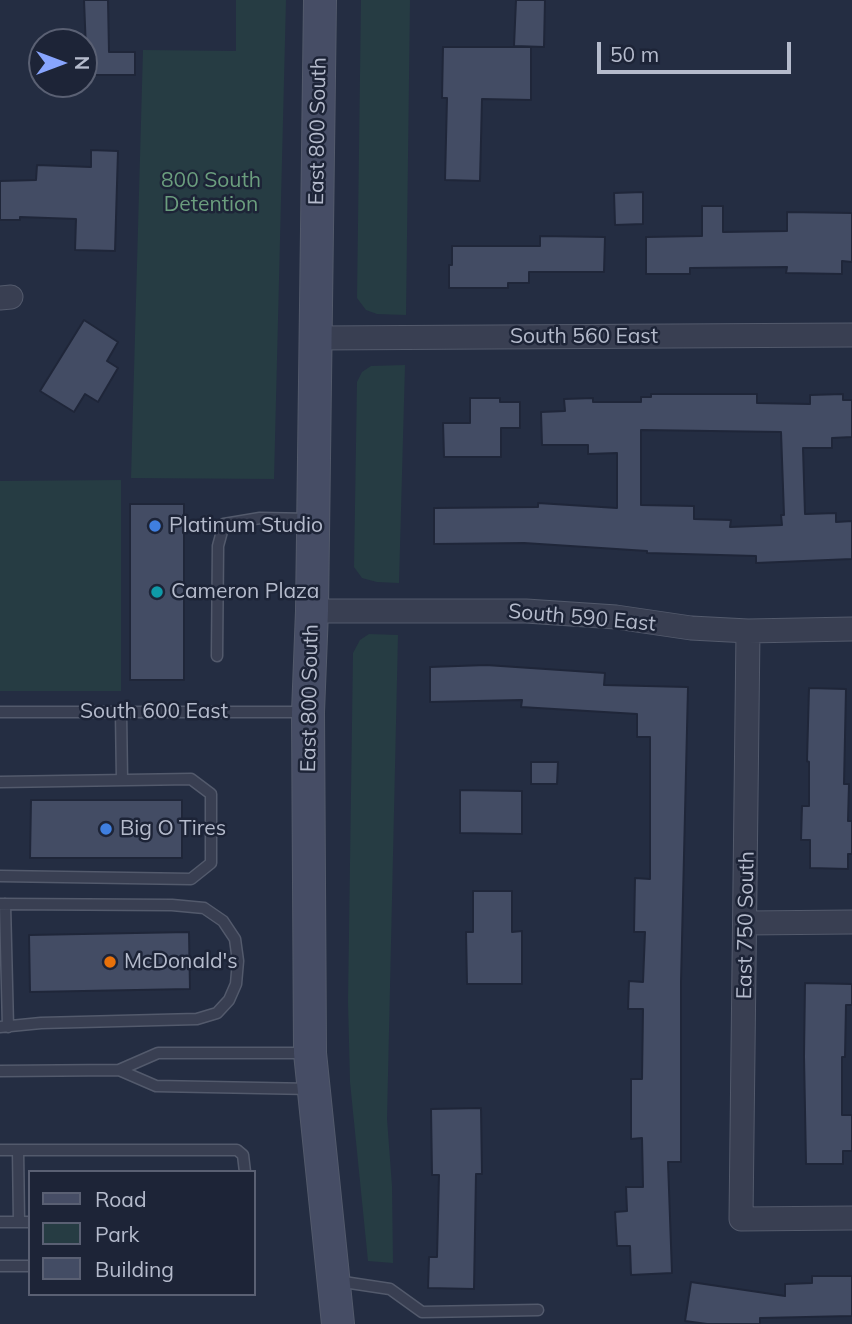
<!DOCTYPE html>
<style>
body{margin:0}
#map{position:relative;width:852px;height:1324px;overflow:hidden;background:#242d42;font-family:Mulish,sans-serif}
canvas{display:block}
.legend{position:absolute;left:28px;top:1170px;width:228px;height:126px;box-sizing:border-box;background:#1d2437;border:2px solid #5a6073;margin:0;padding:9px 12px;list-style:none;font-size:21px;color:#b5bbcc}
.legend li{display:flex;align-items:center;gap:14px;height:35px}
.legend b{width:35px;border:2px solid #5a6073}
.north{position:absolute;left:28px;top:28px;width:70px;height:70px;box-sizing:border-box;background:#1d2437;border:2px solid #5a6073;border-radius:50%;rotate:90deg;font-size:19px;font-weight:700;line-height:28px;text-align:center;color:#b5bbcc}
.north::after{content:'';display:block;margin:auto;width:24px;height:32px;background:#88a5fe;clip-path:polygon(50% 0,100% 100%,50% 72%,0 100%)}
.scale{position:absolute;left:597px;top:42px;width:194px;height:32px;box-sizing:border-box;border:4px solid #b5bbcc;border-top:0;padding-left:9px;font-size:21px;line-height:24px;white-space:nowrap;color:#b5bbcc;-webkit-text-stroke:5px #1d2437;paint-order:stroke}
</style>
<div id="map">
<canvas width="852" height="1324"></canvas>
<ul class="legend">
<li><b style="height:9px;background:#464d65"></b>Road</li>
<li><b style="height:19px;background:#263c43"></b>Park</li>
<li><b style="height:19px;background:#434c64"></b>Building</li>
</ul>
<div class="north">N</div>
<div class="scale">50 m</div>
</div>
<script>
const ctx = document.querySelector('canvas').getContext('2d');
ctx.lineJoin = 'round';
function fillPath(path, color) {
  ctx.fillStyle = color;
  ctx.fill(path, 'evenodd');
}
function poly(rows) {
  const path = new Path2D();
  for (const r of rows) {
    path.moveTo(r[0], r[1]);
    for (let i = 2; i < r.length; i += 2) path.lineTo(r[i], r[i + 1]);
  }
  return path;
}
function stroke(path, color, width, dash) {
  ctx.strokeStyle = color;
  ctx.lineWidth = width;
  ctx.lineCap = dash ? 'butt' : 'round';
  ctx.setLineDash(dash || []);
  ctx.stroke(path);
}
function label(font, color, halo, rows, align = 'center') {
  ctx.font = font + ' Mulish,sans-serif';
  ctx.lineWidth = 5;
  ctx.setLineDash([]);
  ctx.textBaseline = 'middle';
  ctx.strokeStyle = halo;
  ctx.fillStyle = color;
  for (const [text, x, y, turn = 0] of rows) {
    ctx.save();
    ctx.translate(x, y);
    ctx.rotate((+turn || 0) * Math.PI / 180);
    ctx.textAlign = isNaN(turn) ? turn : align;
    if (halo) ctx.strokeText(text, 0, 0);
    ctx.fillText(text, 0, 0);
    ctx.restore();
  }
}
const green = poly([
 [236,0,286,0,274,479,131,478,143,50,236,51],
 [361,0,410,0,406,315,377,314,366,310,357,298],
 [405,365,399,583,377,582,362,578,354,567,357,382,362,372,371,366],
 [121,480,121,691,0,691,0,481],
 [369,634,398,635,387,1119,392,1186,393,1263,368,1261,350,1082,348,1002,353,653,360,640]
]);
const building = poly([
 [84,0,108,0,109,52,135,52,135,75,87,75,84,0],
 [516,0,545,0,544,47,514,46,516,0],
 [443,47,531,47,531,100,482,99,480,181,445,180,447,98,442,98,443,47],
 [91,150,118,151,115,251,75,250,76,219,20,217,20,220,0,220,0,181,36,180,37,165,91,167,91,150],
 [643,192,643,224,615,225,614,193,643,192],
 [702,206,723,206,723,232,787,231,787,212,852,213,852,262,842,261,842,274,786,273,787,267,690,268,690,274,646,274,646,237,702,236,702,206],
 [540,236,605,237,604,272,529,272,529,283,508,283,508,288,449,288,449,265,452,265,452,246,540,246,540,236],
 [84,320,118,342,107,361,118,368,98,402,85,394,74,412,40,391,84,320],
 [651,394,757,394,757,403,810,404,810,395,843,394,843,400,852,400,852,437,832,438,832,448,803,448,805,514,836,513,836,522,852,521,852,559,756,563,756,556,647,553,647,551,524,543,434,544,434,508,538,507,538,503,617,508,617,453,588,454,588,445,542,445,541,412,565,411,564,399,593,398,593,402,641,402,641,397,651,397,651,394],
 [641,430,781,432,784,515,781,515,782,525,730,527,731,520,694,519,694,506,641,505,641,430],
 [470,398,500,398,500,402,520,402,520,428,501,428,501,457,444,457,443,423,470,423,470,398],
 [130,504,184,504,184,680,130,680,130,504],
 [486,665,605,673,604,685,688,687,681,982,681,1162,668,1162,672,1273,631,1275,630,1246,617,1246,615,1212,627,1211,626,1187,643,1187,642,1138,631,1139,631,1079,642,1079,643,1009,628,1009,629,981,643,982,645,932,634,932,635,878,650,879,650,737,637,737,637,714,521,707,522,700,430,702,430,667,486,665],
 [809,688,846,689,844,784,849,784,848,821,852,821,852,854,848,854,848,869,810,868,810,840,801,840,802,806,809,806,809,762,807,761,809,688],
 [531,762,558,762,557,784,531,784,531,762],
 [460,790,522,791,522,834,460,833,460,790],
 [31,800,182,800,182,858,30,858,31,800],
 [473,891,512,891,512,932,522,931,522,984,467,984,466,932,473,932,473,891],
 [189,932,190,989,30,992,29,935,189,932],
 [805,983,852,984,852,1005,846,1005,845,1057,842,1057,842,1115,852,1115,852,1151,843,1151,843,1164,806,1164,804,1056,805,983],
 [481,1108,482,1174,476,1174,474,1289,428,1288,429,1257,437,1257,439,1175,432,1175,431,1109,481,1108],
 [812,1276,852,1276,852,1316,760,1318,760,1324,707,1324,685,1321,691,1282,785,1296,785,1284,812,1283,812,1276]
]);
const service = poly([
 [217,656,218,546,224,524,260,518,310,519],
 [0,712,306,712],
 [121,712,122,780],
 [0,782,191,779,211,794,211,863,191,879,0,876],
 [0,904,172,905,204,908,223,921,235,939,238,961,236,984,229,1000,217,1013,197,1019,41,1023,0,1027],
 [5,904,8,1027],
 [119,1070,156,1086,312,1089],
 [0,1071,119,1070,158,1053,307,1053],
 [0,1150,237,1150,243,1155,245,1172],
 [18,1150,19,1222],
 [0,1222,30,1222],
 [0,1266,30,1266],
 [337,1281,390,1289,422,1312,538,1310]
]);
const minor = poly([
 [0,298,11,297],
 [316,338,852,335],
 [312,611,526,611,616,617,691,628,748,631,852,629],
 [748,631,741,1219,852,1218],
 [746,923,852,922]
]);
const secondary = poly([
 [320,0,312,611,308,712,310,1053,338,1324]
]);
const markers = [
 [155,526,7,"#3f7fe0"],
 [157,592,7,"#0f9aa8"],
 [106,829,7,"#3f7fe0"],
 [110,962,7,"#e8710a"]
];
const streetNames = [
 ["East 800 South",318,131,-89],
 ["South 560 East",584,337],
 ["South 590 East",582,618,5],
 ["East 800 South",310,698,-89],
 ["South 600 East",154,712],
 ["East 750 South",746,925,-89]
];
const parkNames = [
 ["800 South",211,181],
 ["Detention",211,205]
];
const poiNames = [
 ["Platinum Studio",169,526],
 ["Cameron Plaza",171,592],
 ["Big O Tires",120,829],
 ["McDonald's",124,962]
];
fillPath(green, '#263c43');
fillPath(building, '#434c64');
stroke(building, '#1f2639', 2);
stroke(service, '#535a6c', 13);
stroke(minor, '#535a6c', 25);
stroke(secondary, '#535a6c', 34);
stroke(service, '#393f52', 10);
stroke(minor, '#393f52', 23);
stroke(secondary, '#464d65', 32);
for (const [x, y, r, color] of markers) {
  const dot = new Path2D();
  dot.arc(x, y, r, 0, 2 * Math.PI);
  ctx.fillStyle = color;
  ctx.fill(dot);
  stroke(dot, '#1d2437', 2.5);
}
label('21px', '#b5bbcc', '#1d2437', streetNames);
label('21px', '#6b9e7e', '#1d2437', parkNames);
label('21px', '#b5bbcc', '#1d2437', poiNames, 'left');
</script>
